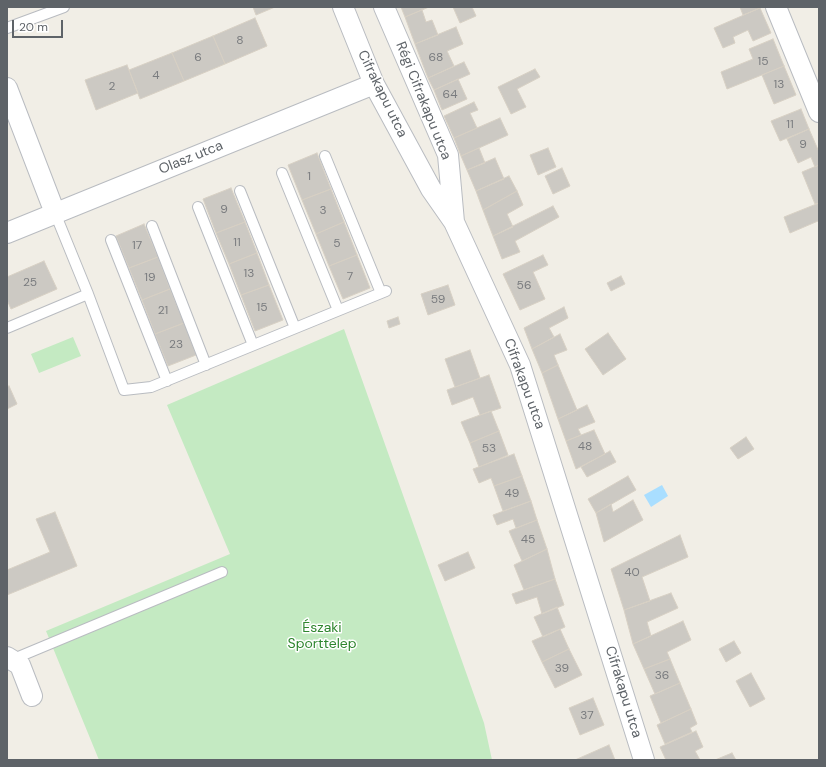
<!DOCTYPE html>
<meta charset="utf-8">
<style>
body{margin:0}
#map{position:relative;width:826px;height:767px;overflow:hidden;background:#f1eee6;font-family:"DM Sans",sans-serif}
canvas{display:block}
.frame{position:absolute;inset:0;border:8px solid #5e6368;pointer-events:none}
.scale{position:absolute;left:12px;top:20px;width:51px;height:18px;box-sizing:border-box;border:2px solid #5e6368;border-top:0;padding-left:5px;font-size:12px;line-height:14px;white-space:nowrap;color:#5e6368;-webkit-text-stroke:3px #fff;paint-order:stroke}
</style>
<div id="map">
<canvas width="826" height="767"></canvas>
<div class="frame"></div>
<div class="scale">20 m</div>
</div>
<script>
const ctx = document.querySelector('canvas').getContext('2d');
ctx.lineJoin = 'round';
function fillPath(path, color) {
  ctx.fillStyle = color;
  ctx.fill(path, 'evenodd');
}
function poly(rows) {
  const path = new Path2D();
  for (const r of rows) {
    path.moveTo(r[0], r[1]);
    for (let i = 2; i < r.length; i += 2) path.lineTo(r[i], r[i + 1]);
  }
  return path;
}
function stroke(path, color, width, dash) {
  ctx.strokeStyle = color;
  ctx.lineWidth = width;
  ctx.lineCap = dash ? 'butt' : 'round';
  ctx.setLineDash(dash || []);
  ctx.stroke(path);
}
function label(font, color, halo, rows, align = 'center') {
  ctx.font = font + ' "DM Sans",sans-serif';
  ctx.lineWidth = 3;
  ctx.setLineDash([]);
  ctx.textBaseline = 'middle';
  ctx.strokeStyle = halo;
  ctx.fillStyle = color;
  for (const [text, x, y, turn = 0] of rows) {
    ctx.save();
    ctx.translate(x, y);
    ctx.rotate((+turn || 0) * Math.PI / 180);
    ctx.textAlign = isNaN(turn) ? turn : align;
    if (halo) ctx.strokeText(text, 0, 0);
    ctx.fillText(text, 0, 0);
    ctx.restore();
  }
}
const green = poly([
 [344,329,484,723,492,760,99,760,46,631,230,554,167,405],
 [73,337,81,356,39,373,31,354]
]);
const water = poly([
 [662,485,668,496,651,507,644,495]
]);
const building = poly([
 [253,7,275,7,256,15,253,7],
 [401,7,429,7,405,17,401,7],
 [453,7,472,7,476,16,460,23,453,7],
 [740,7,760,7,760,8,743,15,740,7],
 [760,8,771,33,753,41,748,30,733,37,735,43,723,48,714,28,760,8],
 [422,10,426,22,432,20,438,35,415,44,405,17,422,10],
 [255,18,267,46,225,64,213,36,255,18],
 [456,27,463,44,447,51,454,66,428,78,415,44,456,27],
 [213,36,225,64,184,81,172,53,213,36],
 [773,39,784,66,727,89,721,72,753,59,749,49,773,39],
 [172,53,184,81,140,99,129,70,172,53],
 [464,62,470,74,434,90,428,78,464,62],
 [127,65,138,93,96,110,85,80,127,65],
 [784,66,796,95,774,104,762,75,784,66],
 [535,69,540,77,517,89,526,107,511,114,498,87,535,69],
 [458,79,467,99,442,110,434,90,458,79],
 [474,102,478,110,470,113,477,128,454,138,444,116,474,102],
 [801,109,809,129,780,141,771,121,801,109],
 [500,118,508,135,461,156,454,138,500,118],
 [809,129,819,152,819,165,815,167,811,157,798,163,787,139,809,129],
 [479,148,485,163,467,170,461,156,479,148],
 [548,148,556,167,538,175,530,155,548,148],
 [317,153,331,189,302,200,288,165,317,153],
 [495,158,504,179,476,191,467,170,495,158],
 [819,165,819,203,815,204,802,172,819,165],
 [562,168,570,186,553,194,545,176,562,168],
 [509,176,517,191,483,210,476,191,509,176],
 [231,188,245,222,216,233,203,199,231,188],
 [331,189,344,222,316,234,302,200,331,189],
 [517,191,523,205,507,214,513,227,493,236,483,210,517,191],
 [819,203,819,223,818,221,790,233,784,217,819,203],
 [553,206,559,217,515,241,520,252,502,259,493,236,553,206],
 [245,222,257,253,229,264,216,233,245,222],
 [344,222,357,255,329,266,316,234,344,222],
 [144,224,158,257,129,268,116,236,144,224],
 [257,253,269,285,241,295,229,264,257,253],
 [357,255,370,288,343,299,329,266,357,255],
 [543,255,548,265,533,272,545,299,520,310,503,274,543,255],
 [158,257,170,289,142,300,129,268,158,257],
 [44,261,57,289,11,309,7,300,7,277,44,261],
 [621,276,625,284,611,291,607,283,621,276],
 [269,285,283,320,255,331,241,295,269,285],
 [448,285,455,305,428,315,421,294,448,285],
 [170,289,184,323,155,334,142,300,170,289],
 [564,307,568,318,549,328,554,337,532,349,524,328,564,307],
 [398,317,400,324,389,328,387,321,398,317],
 [184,323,196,355,168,366,155,334,184,323],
 [608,333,626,359,603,375,585,349,608,333],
 [560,334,567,350,554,355,558,365,542,373,532,349,560,334],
 [470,350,480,378,455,387,445,359,470,350],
 [558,365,577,410,558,419,542,373,558,365],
 [489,375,501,408,480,415,473,397,452,405,447,390,489,375],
 [9,386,17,404,7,409,7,387,9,386],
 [587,405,595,422,578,429,581,435,566,441,558,419,587,405],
 [491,411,499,431,470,443,461,422,491,411],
 [594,430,605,454,576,469,566,441,594,430],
 [499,431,508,455,479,467,470,443,499,431],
 [746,437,754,449,738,459,730,448,746,437],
 [610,451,616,462,587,477,581,467,610,451],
 [514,454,522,476,494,486,491,478,479,483,473,469,514,454],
 [522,476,531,501,503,511,494,486,522,476],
 [628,476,636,490,596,513,588,499,628,476],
 [633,500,643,520,604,542,596,513,611,504,613,512,633,500],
 [531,501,537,520,516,528,513,519,497,525,493,515,531,501],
 [55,512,77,566,7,595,7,570,50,552,36,519,55,512],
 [537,520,547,549,522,561,509,531,537,520],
 [680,535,688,557,642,577,650,601,624,610,611,569,680,535],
 [547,549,555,579,524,590,514,565,547,549],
 [468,552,475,568,445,581,438,565,468,552],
 [555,579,564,605,542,614,537,597,516,604,512,594,555,579],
 [671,593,678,608,647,622,651,636,633,644,624,610,671,593],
 [557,607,565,627,543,637,534,617,557,607],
 [683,621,691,640,667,652,670,659,644,669,633,644,683,621],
 [560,629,569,649,542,662,532,641,560,629],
 [734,641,741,653,726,662,719,649,734,641],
 [569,649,582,675,555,688,542,662,569,649],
 [670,659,680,683,655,694,644,669,670,659],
 [751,673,765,699,750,707,736,681,751,673],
 [680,683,691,709,661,723,650,696,680,683],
 [593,698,604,725,580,735,569,708,593,698],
 [691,709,697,724,690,728,692,732,665,744,657,725,691,709],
 [696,731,703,747,695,751,700,760,666,760,660,747,696,731],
 [609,745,615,760,575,760,609,745],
 [732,753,736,760,715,760,732,753]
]);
const service = poly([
 [7,28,64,7],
 [325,156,381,293],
 [282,173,338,310],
 [240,191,295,328],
 [198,207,253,345],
 [55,213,88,294,124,390,151,387,386,291],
 [152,226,206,365],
 [111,240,167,381],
 [7,328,88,294],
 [11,660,222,572]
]);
const minor = poly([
 [343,7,374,84,431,189,454,222,520,365,644,760],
 [384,7,448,155,454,222],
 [776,7,819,112],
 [7,88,55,213],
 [7,233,374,84],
 [7,657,20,665,32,696]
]);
const numberNames = [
 ["8",240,41],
 ["6",198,58],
 ["68",436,58],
 ["15",763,62],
 ["4",156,76],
 ["13",779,85],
 ["2",112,87],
 ["64",450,95],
 ["11",790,125],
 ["9",803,145],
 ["1",309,177],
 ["9",224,210],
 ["3",323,211],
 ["11",237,243],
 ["5",337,244],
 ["17",137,246],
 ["13",249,274],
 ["7",350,277],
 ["19",150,278],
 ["25",30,283],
 ["56",524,286],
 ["59",438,300],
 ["15",262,308],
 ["21",163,311],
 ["23",176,345],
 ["48",585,447],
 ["53",489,449],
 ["49",512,494],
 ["45",528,540],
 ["40",632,573],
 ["39",562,669],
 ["36",662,676],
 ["37",587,716]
];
const streetNames = [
 ["Cifrakapu utca",382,94,64],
 ["Régi Cifrakapu utca",423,101,68],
 ["Olasz utca",191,158,-22],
 ["Cifrakapu utca",524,384,70],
 ["Cifrakapu utca",623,692,73]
];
const parkNames = [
 ["Északi",322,628],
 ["Sporttelep",322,644]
];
fillPath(green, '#c4eac2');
fillPath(water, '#a9deff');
fillPath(building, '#ccc9c3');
stroke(building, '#d7d0c4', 1);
stroke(service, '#b9bcc1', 12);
stroke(minor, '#b9bcc1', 22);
stroke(service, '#fff', 10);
stroke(minor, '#fff', 20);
label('12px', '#7a7c7f', null, numberNames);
label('14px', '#5e6368', '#fff', streetNames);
label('14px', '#2f862f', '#fff', parkNames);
</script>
